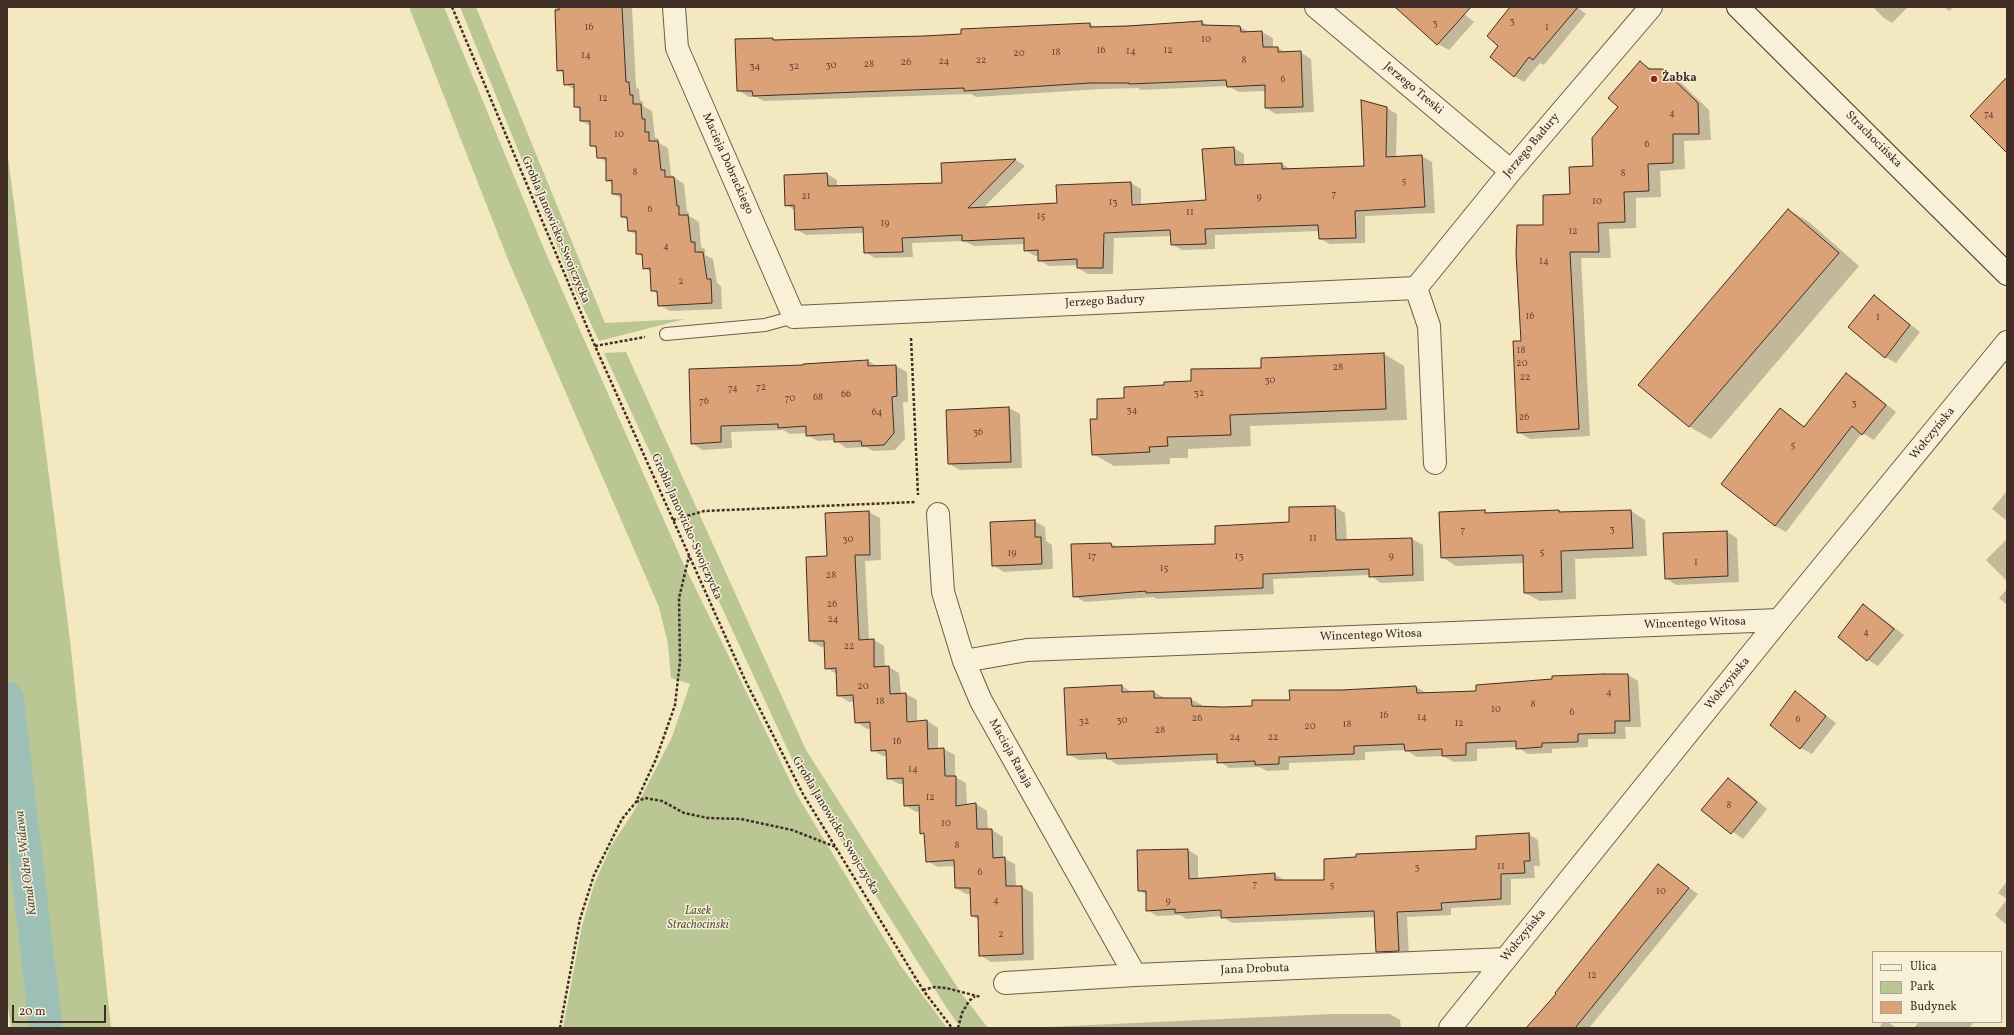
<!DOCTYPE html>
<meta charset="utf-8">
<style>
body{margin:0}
#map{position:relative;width:2014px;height:1035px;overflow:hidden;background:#f4e8c1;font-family:Vollkorn,serif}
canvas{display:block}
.frame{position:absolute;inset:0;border:8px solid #402e27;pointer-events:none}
.legend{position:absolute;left:1872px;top:951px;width:130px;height:72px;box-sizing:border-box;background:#f8f0d7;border:1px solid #aea291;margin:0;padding:5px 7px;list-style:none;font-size:12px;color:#402e27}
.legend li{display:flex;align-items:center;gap:8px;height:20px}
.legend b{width:20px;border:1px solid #aea291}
.scale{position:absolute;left:12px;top:1005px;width:94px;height:18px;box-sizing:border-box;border:2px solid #402e27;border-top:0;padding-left:5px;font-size:12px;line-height:14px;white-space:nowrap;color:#402e27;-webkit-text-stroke:3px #f8f0d7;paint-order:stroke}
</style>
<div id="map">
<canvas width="2014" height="1035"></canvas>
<div class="frame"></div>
<ul class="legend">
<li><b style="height:5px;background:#f8f0d7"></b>Ulica</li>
<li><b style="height:11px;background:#bac694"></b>Park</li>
<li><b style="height:11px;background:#dba277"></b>Budynek</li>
</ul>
<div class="scale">20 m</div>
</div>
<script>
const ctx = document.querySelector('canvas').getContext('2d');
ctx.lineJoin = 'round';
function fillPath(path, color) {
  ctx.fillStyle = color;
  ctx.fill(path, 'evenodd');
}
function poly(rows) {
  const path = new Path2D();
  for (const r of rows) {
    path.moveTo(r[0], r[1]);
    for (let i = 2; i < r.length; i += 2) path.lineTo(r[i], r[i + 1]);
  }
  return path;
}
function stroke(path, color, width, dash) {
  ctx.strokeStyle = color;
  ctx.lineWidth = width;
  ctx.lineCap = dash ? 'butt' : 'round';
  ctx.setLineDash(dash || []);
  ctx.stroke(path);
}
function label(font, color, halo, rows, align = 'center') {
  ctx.font = font + ' Vollkorn,serif';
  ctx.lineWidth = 3;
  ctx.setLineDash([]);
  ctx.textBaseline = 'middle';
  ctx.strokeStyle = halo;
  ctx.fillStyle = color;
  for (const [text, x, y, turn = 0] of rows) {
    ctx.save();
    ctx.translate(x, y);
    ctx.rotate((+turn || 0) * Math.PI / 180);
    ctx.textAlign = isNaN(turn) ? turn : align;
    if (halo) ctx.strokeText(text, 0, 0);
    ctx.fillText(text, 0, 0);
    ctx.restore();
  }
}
const green = poly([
 [409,7,444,7,547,256,683,563,797,795,900,965,947,1028,563,1028,582,926,594,885,611,846,634,811,672,737,690,684,671,678,668,644,659,607,509,262],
 [460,7,476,7,605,323,685,319,599,341,575,290],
 [7,149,70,640,111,1028,11,1028,7,1000],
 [626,352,806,750,961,993,988,1028,961,1028,948,1010,799,774,604,353]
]);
const shadow = poly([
 [555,7,632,7,636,87,639,89,640,100,643,102,643,106,652,111,655,137,659,139,659,143,668,148,671,175,684,184,687,211,689,213,689,216,699,222,701,247,705,249,705,255,713,259,717,283,721,286,722,309,670,311,659,305,659,294,652,291,651,272,644,268,643,257,637,253,637,235,629,231,628,220,622,217,622,199,613,194,613,184,607,180,607,162,598,157,598,149,591,145,591,126,581,121,581,110,575,107,575,90,565,84,564,74,558,70],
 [1411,7,1456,7,1474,22,1449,50,1438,44],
 [1512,7,1577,7,1586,14,1544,65,1540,63,1524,82,1514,76,1500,46],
 [1873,7,1908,7,1892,23,1884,18],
 [1943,7,1953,7,1950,11],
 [1202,22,1209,26,1240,27,1249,32,1262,32,1273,38,1273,48,1278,48,1286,53,1300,52,1311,59,1314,112,1276,114,1266,108,1266,91,1239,92,1228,86,1141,90,1138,88,1102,89,976,97,971,94,764,101,756,97,749,97,738,90,736,40,773,39,776,41,963,35,1090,24,1095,27],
 [1640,62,1653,70,1663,70,1675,77,1709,110,1711,140,1684,141,1685,169,1660,171,1661,197,1636,198,1636,228,1609,229,1611,258,1581,258,1590,436,1530,439,1518,432,1522,342,1544,226,1594,167],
 [1386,108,1397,114,1396,158,1422,156,1432,162,1435,213,1365,216,1365,243,1330,244,1320,239,1319,231,1215,235,1215,249,1182,250,1172,244,1171,236,1114,238,1113,274,1088,274,1078,268,1078,265,1049,266,1039,260,1039,256,1035,256,1025,250,1025,244,974,246,964,241,912,243,913,257,875,258,865,252,864,233,806,235,796,229,796,211,786,205,827,174,837,180,837,187,943,184,942,164,1016,160,1025,166,983,208,1058,204,1131,183,1141,189,1141,206,1207,201,1234,148,1244,154,1244,166,1282,164,1292,170,1365,167],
 [1789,210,1809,222,1859,266,1711,439,1690,427,1639,384],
 [1874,297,1884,303,1920,332,1896,363,1885,357],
 [1384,354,1404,366,1407,420,1250,426,1251,446,1188,449,1188,458,1170,458,1170,464,1114,466,1093,454,1098,419,1125,399,1165,386,1262,369],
 [868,361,877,366,896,366,907,372,908,402,903,402,905,439,895,450,873,451,866,447,846,448,835,440,818,441,807,435,807,433,790,434,783,430,731,432,732,448,702,450,692,443,804,366],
 [1846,374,1857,380,1896,412,1874,440,1862,433,1786,532,1775,526,1781,409,1805,427],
 [1009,408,1020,414,1022,468,960,470,949,464],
 [2007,491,2007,521,1992,509],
 [1335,507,1345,513,1347,540,1412,539,1423,545,1424,581,1381,583,1370,575,1273,579,1274,594,1157,599,1154,597,1085,602,1074,596,1072,545,1111,544,1118,547,1216,545,1290,523],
 [1484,511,1489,514,1559,511,1562,513,1631,511,1645,520,1647,556,1575,559,1576,599,1540,601,1525,593,1524,563,1456,566,1442,557],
 [869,512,880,518,881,560,865,561,869,640,874,640,884,646,885,667,889,667,899,673,901,694,906,694,917,700,917,722,927,721,938,728,938,749,944,749,955,755,955,777,966,783,967,805,976,804,987,811,988,830,992,830,1003,837,1003,858,1015,864,1016,887,1022,887,1033,893,1034,960,991,962,980,955,979,920,972,916,971,894,966,894,956,888,955,866,938,867,927,861,925,835,921,833,920,811,916,812,905,805,904,784,899,784,888,778,887,756,883,756,872,750,871,728,867,729,856,722,855,701,849,702,838,695,837,674,826,668,825,647,821,647,810,641,828,557],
 [1034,521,1045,527,1046,541,1052,545,1053,569,1004,572,993,565],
 [1727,532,1737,538,1739,582,1676,585,1666,578],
 [2007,539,2007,581,1986,560],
 [2007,589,2007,605,1999,598],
 [1863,605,1874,612,1904,635,1878,666,1868,660],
 [1628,675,1638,681,1641,727,1625,727,1626,739,1588,739,1588,747,1552,749,1552,753,1528,754,1517,747,1477,749,1477,761,1454,762,1443,756,1417,757,1406,750,1365,752,1365,760,1289,763,1289,770,1267,771,1259,767,1229,768,1218,760,1118,765,1109,759,1079,760,1068,754,1122,686,1132,692,1154,692,1165,698,1191,699,1202,705,1202,708,1253,707,1342,691,1416,687,1427,693,1477,691],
 [1795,692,1836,723,1812,754,1801,748],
 [1728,779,1739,785,1767,809,1743,839,1702,810],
 [1528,834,1538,840,1540,866,1534,866,1535,878,1511,879,1511,905,1451,908,1451,915,1407,917,1409,956,1387,957,1377,951,1375,917,1232,923,1222,916,1186,919,1180,915,1157,916,1147,910,1147,895,1139,890,1188,850,1198,856,1198,880,1274,874,1284,880,1325,881,1477,850],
 [1658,865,1698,894,1589,1028,1529,1028],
 [2007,881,2007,899,1998,893],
 [2007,899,2007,925,1995,915],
 [1332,1014,1390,1014,1400,1020,1401,1028,1025,1028],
 [1883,1022,1887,1022,1897,1028,1879,1028],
 [1919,1022,1974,1022,1969,1028,1914,1028]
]);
const canal = poly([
 [7,698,46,1028]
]);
const building = poly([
 [559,7,622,7,626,82,629,82,630,95,633,95,633,104,641,104,642,119,645,119,645,132,649,132,649,141,658,141,661,170,665,170,665,177,674,177,677,206,679,206,679,215,688,215,691,242,695,242,695,252,703,252,707,279,711,279,712,303,658,306,657,291,651,291,650,268,643,269,642,254,636,254,636,231,628,231,627,217,621,217,621,194,612,194,612,180,606,181,606,158,597,158,596,146,590,146,590,121,580,121,580,107,574,107,574,84,564,85,563,70,557,71,555,10,559,10,559,7],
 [1395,7,1471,7,1437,45,1395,7],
 [1510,7,1578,7,1533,60,1529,57,1514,77,1490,57,1498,46,1487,36,1510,7],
 [1202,21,1202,25,1240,26,1241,32,1262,31,1263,47,1278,47,1278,52,1301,51,1303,107,1265,108,1265,85,1227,87,1226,80,1129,84,1129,83,1090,83,964,91,964,88,753,96,752,91,737,91,735,39,773,38,773,40,924,36,961,34,961,29,1090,23,1090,27,1128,26,1202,21],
 [1640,61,1649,69,1663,69,1698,103,1699,134,1673,134,1673,163,1648,164,1649,191,1624,192,1625,222,1598,223,1599,252,1570,252,1579,429,1517,433,1513,341,1521,341,1516,254,1517,225,1543,225,1543,195,1570,194,1569,167,1593,166,1592,138,1618,107,1608,98,1640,61],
 [2007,77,2007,153,1970,116,2007,77],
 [1361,100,1387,107,1386,157,1422,155,1425,207,1355,211,1356,238,1319,239,1318,225,1205,229,1206,244,1171,245,1170,230,1104,233,1103,268,1077,268,1077,259,1038,261,1038,250,1024,251,1024,238,962,241,962,235,902,238,903,252,864,253,863,227,795,230,794,205,785,206,784,175,827,173,828,186,942,183,941,163,1016,159,968,208,1057,203,1056,185,1131,182,1132,205,1206,200,1202,149,1234,147,1235,165,1282,163,1282,169,1364,166,1361,100],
 [1788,209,1839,253,1689,427,1638,385,1788,209],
 [1874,295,1910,325,1885,358,1848,327,1874,295],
 [1384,353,1386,409,1230,415,1231,435,1167,437,1168,446,1149,447,1150,452,1092,455,1090,419,1097,419,1097,399,1124,398,1124,387,1164,385,1164,382,1191,381,1191,369,1261,368,1261,358,1384,353],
 [868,360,868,366,896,365,897,396,892,397,894,433,884,445,862,446,861,441,834,442,834,434,806,436,806,426,778,428,778,424,721,426,721,442,691,444,689,369,803,365,803,364,868,360],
 [1846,373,1886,405,1862,435,1852,426,1775,526,1721,484,1780,408,1804,427,1846,373],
 [1009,407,1011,462,948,464,946,410,1009,407],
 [1335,506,1336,540,1412,538,1413,575,1369,577,1369,569,1263,574,1263,588,1146,593,1146,591,1073,597,1071,544,1111,543,1112,547,1215,544,1215,526,1289,522,1289,507,1335,506],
 [1485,510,1485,513,1559,510,1559,512,1631,510,1633,548,1561,551,1562,592,1524,593,1523,555,1441,558,1439,512,1485,510],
 [869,511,870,555,855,555,859,640,874,639,874,667,889,666,890,694,906,693,907,722,927,720,928,749,944,748,945,776,956,776,956,806,976,803,977,829,992,829,993,858,1005,857,1006,886,1022,886,1023,954,979,956,978,916,971,916,970,888,955,888,954,860,926,862,924,833,920,834,919,805,904,806,903,778,887,779,886,750,871,751,870,722,855,723,853,695,837,696,836,668,825,669,824,641,809,641,806,557,827,556,825,513,869,511],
 [1035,520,1035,537,1041,537,1042,564,992,566,990,522,1035,520],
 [1727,531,1728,576,1665,579,1663,533,1727,531],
 [1863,604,1894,629,1867,661,1838,637,1863,604],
 [1603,674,1628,674,1630,721,1615,721,1615,733,1578,734,1578,742,1542,743,1542,747,1516,749,1516,741,1466,743,1466,755,1442,756,1442,749,1405,751,1404,744,1354,746,1354,754,1279,757,1279,764,1255,765,1255,761,1217,763,1217,754,1107,759,1106,753,1067,755,1064,688,1122,685,1122,692,1154,691,1154,698,1191,698,1192,706,1224,707,1252,706,1252,700,1290,700,1289,690,1342,690,1416,686,1417,693,1476,691,1476,685,1552,679,1552,676,1603,674],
 [1795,691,1826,716,1800,749,1770,725,1795,691],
 [1728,778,1757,802,1731,834,1701,810,1728,778],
 [1529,833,1530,861,1524,861,1525,873,1501,874,1501,899,1441,903,1442,910,1397,912,1399,951,1376,952,1374,911,1221,918,1221,910,1175,913,1175,909,1146,911,1146,891,1138,891,1137,850,1188,849,1189,879,1275,873,1275,880,1324,880,1324,859,1356,857,1356,854,1476,849,1476,836,1529,833],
 [1658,864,1689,888,1658,926,1575,1028,1526,1028,1556,994,1555,993,1658,864]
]);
const path = poly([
 [452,7,595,346,745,680,803,794,923,990,952,1028],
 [911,338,918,495],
 [595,346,645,337],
 [673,520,704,511,915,502],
 [636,802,645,798,662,801,684,813,708,818,741,819,792,830,836,847],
 [923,990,935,987,946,988,981,997],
 [560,1028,580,919,594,875,622,819,636,802,656,759,675,705,680,661,679,598,689,556],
 [958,1028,962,1013,969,1001,975,996]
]);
const lane = poly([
 [666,334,765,325,794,317]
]);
const street = poly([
 [674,7,677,48,794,317,1416,288,1429,326,1435,463],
 [1316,7,1511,171],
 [1416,288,1511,171,1651,7],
 [938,514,943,592,964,661,981,701,1135,975],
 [964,661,1027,650,1779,620],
 [1005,983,1135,975,1506,959],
 [1450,1028,1779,620,2007,342]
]);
const secondary = poly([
 [1738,7,2007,274]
]);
const markers = [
 [1654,79,4,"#8f2418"]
];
const numberNames = [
 ["3",1512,22],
 ["3",1435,24],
 ["16",589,28],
 ["1",1547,28],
 ["10",1206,40],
 ["16",1101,51],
 ["12",1168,51],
 ["14",1131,52],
 ["18",1056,53],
 ["20",1019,54],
 ["14",586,56],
 ["22",981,61],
 ["8",1244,61],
 ["24",944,62],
 ["26",906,63],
 ["28",869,65],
 ["30",831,66],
 ["34",755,67],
 ["32",794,67],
 ["6",1283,80],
 ["12",603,99],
 ["4",1672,114],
 ["74",1989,115],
 ["10",619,135],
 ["6",1647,145],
 ["8",635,173],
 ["8",1623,174],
 ["5",1404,182],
 ["7",1334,195],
 ["21",806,197],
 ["9",1259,198],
 ["10",1597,202],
 ["13",1113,203],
 ["6",650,210],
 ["11",1190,213],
 ["15",1041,217],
 ["19",885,224],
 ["12",1573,232],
 ["4",666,247],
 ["14",1544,262],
 ["2",681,282],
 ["16",1530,317],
 ["1",1878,318],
 ["18",1521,351],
 ["20",1522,364],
 ["28",1338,368],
 ["22",1525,378],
 ["30",1270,381],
 ["72",761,388],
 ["74",733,389],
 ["32",1199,394],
 ["66",846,395],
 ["68",818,398],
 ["70",790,399],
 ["76",704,402],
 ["3",1854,404],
 ["34",1132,411],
 ["64",877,413],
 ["26",1524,418],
 ["36",978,433],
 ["5",1793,446],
 ["3",1612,530],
 ["7",1463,531],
 ["11",1313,539],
 ["30",848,540],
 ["5",1542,553],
 ["19",1012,554],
 ["17",1092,557],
 ["13",1239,557],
 ["9",1391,557],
 ["1",1696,563],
 ["15",1164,569],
 ["28",831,576],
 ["26",832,605],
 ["24",833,620],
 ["4",1866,633],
 ["22",849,647],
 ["20",863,687],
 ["4",1609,693],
 ["18",880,702],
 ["8",1533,705],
 ["10",1496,710],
 ["6",1572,713],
 ["16",1384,716],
 ["14",1422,718],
 ["26",1197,719],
 ["6",1798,720],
 ["30",1122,721],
 ["32",1084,722],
 ["12",1459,724],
 ["18",1347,725],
 ["20",1310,727],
 ["28",1160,731],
 ["24",1235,738],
 ["22",1273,738],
 ["16",897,742],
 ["14",913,770],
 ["12",930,798],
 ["8",1729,806],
 ["10",946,824],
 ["8",957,846],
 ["11",1501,867],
 ["3",1417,868],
 ["6",980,873],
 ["7",1255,885],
 ["5",1332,886],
 ["10",1661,892],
 ["4",996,901],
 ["9",1168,902],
 ["2",1001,935],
 ["12",1592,976]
];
const poiNames = [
 ["Żabka",1662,79]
];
const streetNames = [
 ["Jerzego Treski",1413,89,40],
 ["Strachocińska",1873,140,45],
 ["Jerzego Badury",1532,146,-50],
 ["Macieja Dobrackiego",727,164,66],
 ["Grobla Janowicko-Swojczycka",555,230,67],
 ["Jerzego Badury",1105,302,-3],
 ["Wołczyńska",1933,434,-51],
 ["Grobla Janowicko-Swojczycka",686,527,66],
 ["Wincentego Witosa",1695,624,-2],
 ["Wincentego Witosa",1371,636,-2],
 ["Wołczyńska",1728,684,-51],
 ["Macieja Rataja",1010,754,61],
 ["Grobla Janowicko-Swojczycka",835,826,59],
 ["Wołczyńska",1524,936,-51],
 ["Jana Drobuta",1255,970,-2]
];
const parkNames = [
 ["Lasek",698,912],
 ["Strachociński",698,926]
];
const waterNames = [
 ["Kanał Odra-Widawa",27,863,-97]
];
fillPath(green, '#bac694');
fillPath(shadow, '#0003');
stroke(canal, '#9cc0b6', 33);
fillPath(building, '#dba277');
stroke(building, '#402e27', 1);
stroke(lane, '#6d5c4e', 14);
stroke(street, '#6d5c4e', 24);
stroke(secondary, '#402e27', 24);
stroke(path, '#402e27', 2.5, [3, 2]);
stroke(lane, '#f8f0d7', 12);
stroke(street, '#f8f0d7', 22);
stroke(secondary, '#f8f0d7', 22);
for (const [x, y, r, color] of markers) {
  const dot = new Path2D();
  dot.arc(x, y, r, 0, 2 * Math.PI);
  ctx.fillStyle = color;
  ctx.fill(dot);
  stroke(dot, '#f8f0d7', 1.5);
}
label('10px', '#674b3b', null, numberNames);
label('bold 12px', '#402e27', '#f8f0d7', poiNames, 'left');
label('12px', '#402e27', '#f8f0d7', streetNames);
label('italic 12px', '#5e5442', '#f8f0d7', parkNames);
label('italic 13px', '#57524b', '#f8f0d7', waterNames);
</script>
